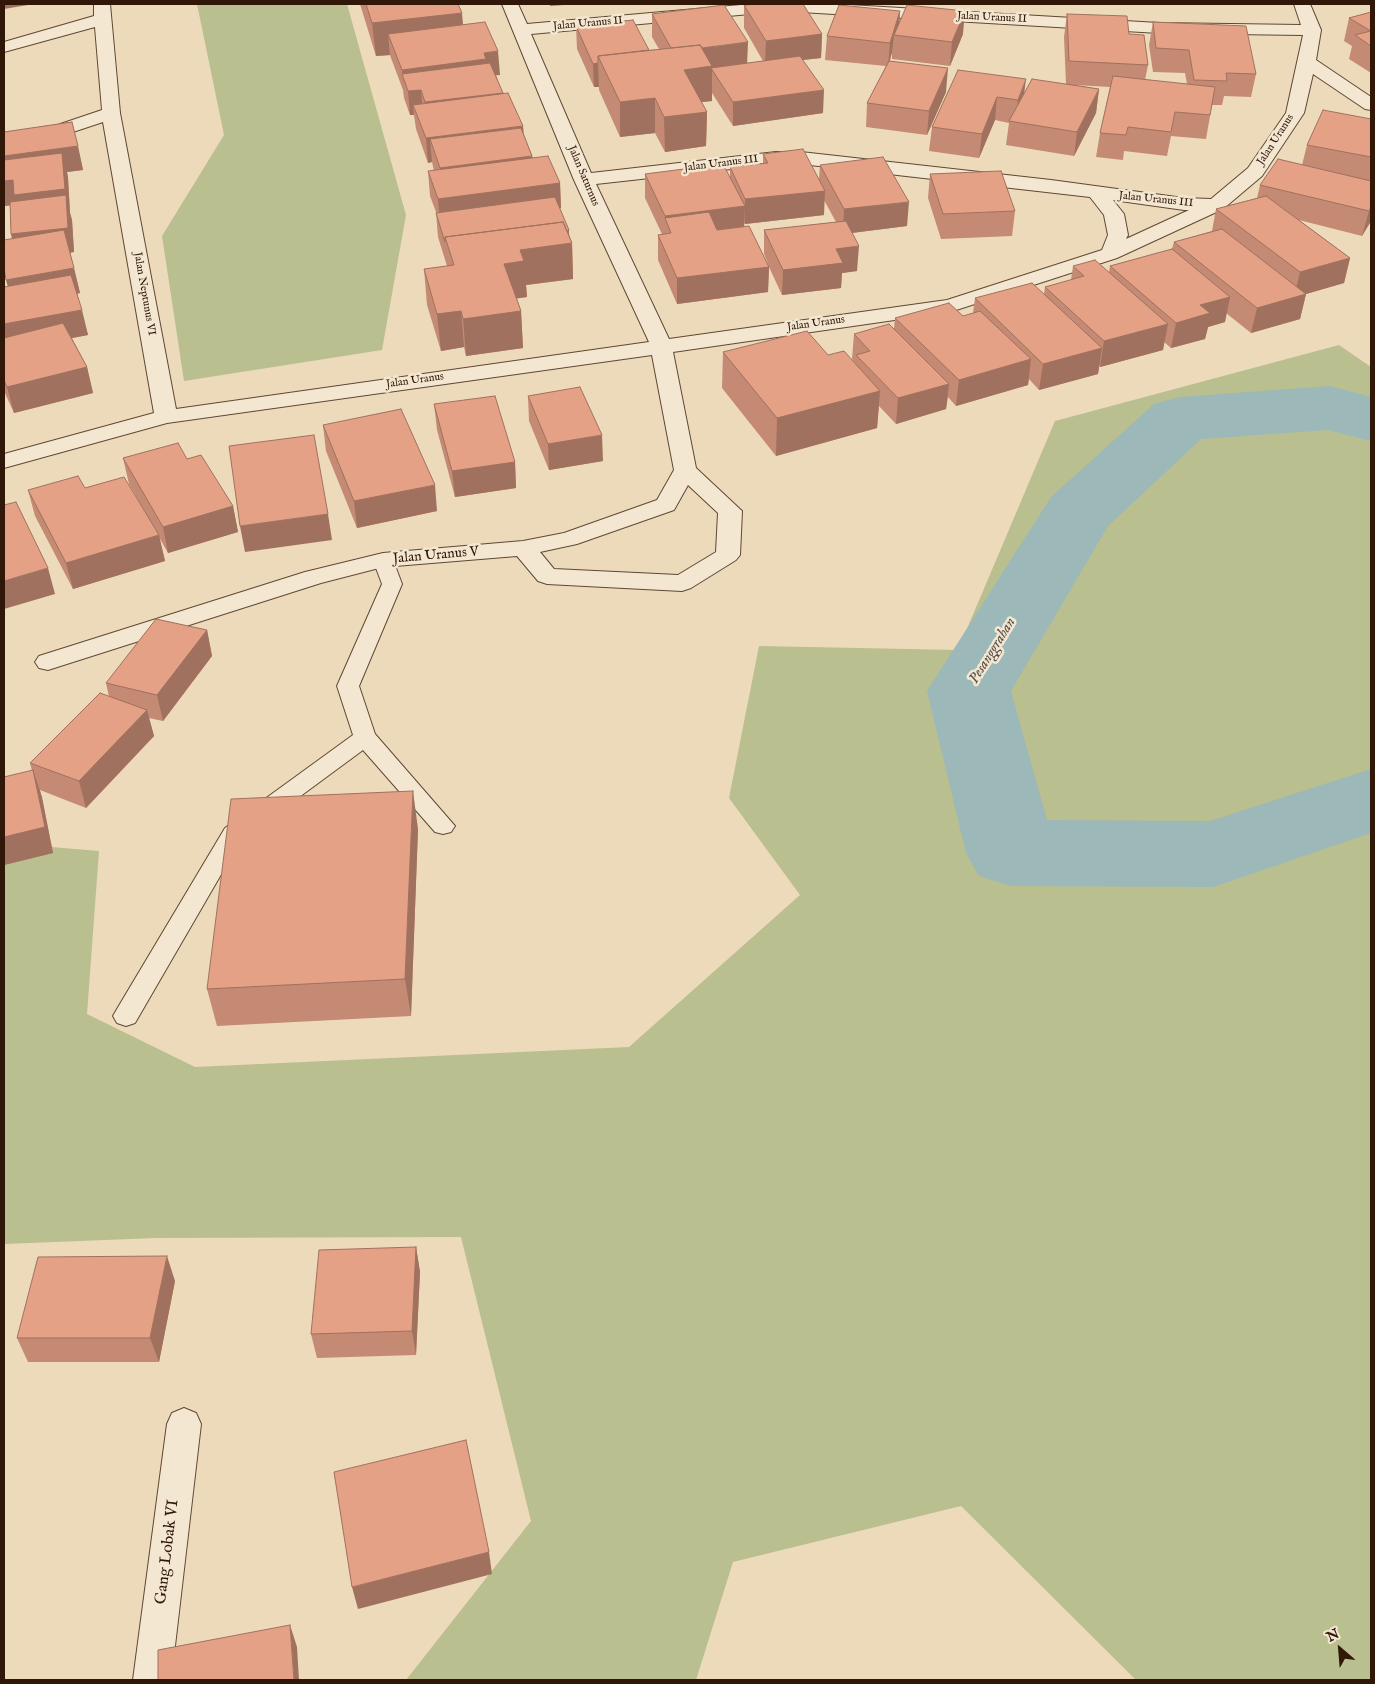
<!DOCTYPE html>
<style>
body{margin:0}
#map{position:relative;width:1375px;height:1684px;overflow:hidden;background:#eddaba;font-family:"IM FELL English",serif}
canvas{display:block}
.frame{position:absolute;inset:0;border:5px solid #301707;pointer-events:none}
.north{position:absolute;left:1315px;top:1624px;width:50px;height:50px;-webkit-text-stroke:4px #f3e7d2;paint-order:stroke;rotate:333deg;font-size:14px;font-weight:700;line-height:20px;text-align:center;color:#301707}
.north::after{content:'';display:block;margin:auto;width:18px;height:22px;background:#301707;clip-path:polygon(50% 0,100% 100%,50% 72%,0 100%)}
</style>
<div id="map">
<canvas width="1375" height="1684"></canvas>
<div class="frame"></div>
<div class="north">N</div>
</div>
<script>
const ctx = document.querySelector('canvas').getContext('2d');
ctx.lineJoin = 'round';
function fillPath(path, color) {
  ctx.fillStyle = color;
  ctx.fill(path, 'evenodd');
}
function poly(rows) {
  const path = new Path2D();
  for (const r of rows) {
    path.moveTo(r[0], r[1]);
    for (let i = 2; i < r.length; i += 2) path.lineTo(r[i], r[i + 1]);
  }
  return path;
}
function stroke(path, color, width, dash) {
  ctx.strokeStyle = color;
  ctx.lineWidth = width;
  ctx.lineCap = dash ? 'butt' : 'round';
  ctx.setLineDash(dash || []);
  ctx.stroke(path);
}
function label(font, color, halo, rows, align = 'center') {
  ctx.font = font + ' "IM FELL English",serif';
  ctx.lineWidth = 5;
  ctx.setLineDash([]);
  ctx.textBaseline = 'middle';
  ctx.strokeStyle = halo;
  ctx.fillStyle = color;
  for (const [text, x, y, turn = 0] of rows) {
    ctx.save();
    ctx.translate(x, y);
    ctx.rotate((+turn || 0) * Math.PI / 180);
    ctx.textAlign = isNaN(turn) ? turn : align;
    if (halo) ctx.strokeText(text, 0, 0);
    ctx.fillText(text, 0, 0);
    ctx.restore();
  }
}
const green = poly([
 [197,4,347,4,406,215,382,350,184,381,162,236,224,135],
 [1339,345,1371,367,1371,1680,1136,1680,961,1506,733,1562,696,1680,406,1680,531,1521,461,1237,156,1238,4,1244,4,843,99,851,87,1014,195,1067,629,1047,800,895,729,798,759,646,958,650,1055,421]
]);
const river = poly([
 [1330,386,1371,397,1371,441,1328,430,1201,439,1108,526,1011,691,1047,820,1210,821,1371,769,1371,833,1213,887,1011,886,979,876,966,853,927,691,1051,497,1154,404,1180,397,1330,386]
]);
const lane = poly([
 [383,554,390,555,393,560,402,584,359,686,375,734,455,826,451,832,443,834,435,832,363,750,241,840,135,1023,126,1026,117,1023,113,1016,117,1009,225,828,353,735,337,686,382,584,373,560,376,555,383,554]
]);
const street = poly([
 [94,4,110,4,120,113,176,409,649,342,574,180,502,4,518,4,527,24,752,4,832,4,1159,23,1301,25,1294,4,1310,4,1321,30,1316,60,1371,97,1371,110,1365,109,1313,74,1304,113,1262,176,1223,209,1117,258,950,312,673,352,696,468,742,511,740,555,736,560,691,588,682,591,547,584,538,581,517,556,383,567,321,583,48,670,39,668,35,662,39,656,305,572,383,553,523,541,564,533,657,500,674,470,652,355,167,423,4,468,4,454,154,413,103,122,4,155,4,143,102,110,95,27,4,52,4,42,94,16,94,4],
 [783,11,1159,33,1303,35,1286,113,1248,168,1211,199,1184,198,1051,180,801,152,776,152,591,173,531,34,783,11],
 [776,164,801,164,1090,197,1104,215,1108,235,1102,250,947,300,669,339,596,184,776,164],
 [1113,200,1184,210,1189,210,1126,239,1128,235,1124,214,1113,200],
 [688,485,718,513,716,552,678,575,554,569,540,552,577,544,674,510,688,485],
 [184,1408,196,1413,201,1424,171,1680,133,1680,167,1424,172,1413,184,1408]
]);
const wall = poly([
 [360,4,458,4,463,25,500,75,496,75,503,94,523,126,524,135,533,158,560,183,561,208,560,208,572,243,573,279,526,285,527,297,516,298,521,311,523,348,466,356,464,347,441,351,427,305,424,269,447,266,438,237,436,212,430,196,428,171,434,171,432,162,428,163,416,129,414,115,410,115,404,98,403,90,391,58,390,55,376,56],
 [744,5,822,34,821,58,803,60,823,113,733,126,712,93,712,101,701,102,707,112,706,146,665,152,655,133,620,137,599,90,599,87,594,87,577,49,576,26,649,50,659,49,652,37,652,14,747,63,763,61,744,28],
 [900,11,899,22,963,34,950,66,892,59,892,52,890,61,946,92,927,135,866,127,867,103,886,66,825,60,827,36],
 [1371,12,1371,73,1349,59,1352,46,1344,41,1349,18],
 [1067,14,1129,34,1148,65,1145,80,1187,84,1185,73,1153,72,1149,45,1153,22,1256,74,1251,97,1224,96,1222,105,1212,105,1206,139,1171,136,1167,156,1124,151,1123,160,1096,157,1100,133,1110,87,1075,85,1099,89,1096,113,1074,156,1006,145,1009,123,995,120,979,158,929,151,932,127,958,70,1024,93,1066,84,1064,37],
 [1371,119,1371,221,1362,236,1299,220,1350,258,1344,283,1306,294,1300,319,1251,333,1226,313,1225,322,1208,327,1205,339,1171,348,1164,342,1163,350,1100,367,1099,366,1098,374,1039,390,1029,379,1028,385,956,406,948,397,946,409,896,424,879,406,877,428,776,456,722,388,723,352,828,355,856,364,852,359,854,334,894,329,895,318,963,316,973,313,975,298,1044,294,1045,287,1071,280,1073,266,1109,272,1110,266,1172,249,1174,242,1212,231,1216,209,1257,198,1260,185,1302,165,1307,145],
 [72,122,83,170,67,172,68,178,70,213,72,220,74,252,70,253,80,293,77,294,88,335,72,338,87,367,93,393,14,413,4,391,4,287,8,286,12,239,11,234,10,205,4,206,4,132],
 [763,154,819,179,820,165,907,226,852,233,857,271,842,273,841,288,782,295,769,267,768,292,677,304,658,260,658,235,662,234,645,198,645,174,730,178,730,167,763,163],
 [824,200,836,222,764,230,764,254,769,266,744,227,744,223,745,224,824,215],
 [930,174,1015,211,1012,236,941,239,928,198],
 [528,396,603,461,549,470,529,421],
 [434,404,515,462,516,488,455,497,437,430],
 [323,425,437,511,357,528,326,451],
 [123,458,187,459,233,506,238,532,168,553,159,537,165,561,73,589,35,516,28,490,85,488,148,517,129,484],
 [207,630,212,656,163,721,149,718,154,736,86,808,40,790,53,853,4,865,4,777,32,771,30,763,109,697,106,683],
 [418,829,411,1016,217,1026,207,989],
 [416,1247,420,1272,416,1355,317,1358,311,1334],
 [175,1281,159,1362,28,1362,17,1338]
]);
const shadedWall = poly([
 [4,4,34,4,4,9],
 [550,4,578,4,550,6],
 [900,11,899,34,894,35,892,52,888,66,890,43],
 [965,11,963,34,950,66,952,42],
 [462,13,465,47,388,34,390,55,376,56,372,23],
 [822,34,821,58,765,64,766,41],
 [748,42,747,66,712,69,712,101,684,104,674,52],
 [498,51,500,75,487,76,488,83,421,91,423,113,413,105,414,115,410,115,408,91,403,77,402,70,484,53],
 [598,63,599,87,594,87,593,64],
 [948,68,946,92,927,135,929,111],
 [1026,79,1023,103,1015,123,1018,100],
 [1099,89,1096,113,1074,156,1077,132],
 [824,90,823,113,733,126,733,102],
 [503,93,505,116,428,126,425,102],
 [997,97,995,120,979,158,982,134],
 [655,98,655,133,620,137,620,102],
 [707,112,706,146,665,152,664,117],
 [523,126,524,150,430,139,432,162,428,163,426,138],
 [78,146,83,170,67,172,68,178,70,213,72,220,74,252,17,259,11,234,16,205,4,206,4,156],
 [532,156,534,181,442,193,440,168],
 [560,183,561,208,440,224,438,199],
 [825,191,824,215,745,224,745,199],
 [909,202,907,226,843,234,844,209],
 [745,206,744,231,671,233,665,218,665,216],
 [1371,207,1371,221,1362,236,1369,211],
 [569,230,569,244,572,243,573,279,526,285,527,297,507,300,454,271],
 [859,246,857,271,842,273,841,288,782,295,783,270,836,249],
 [1350,258,1344,283,1306,294,1300,319,1251,333,1257,308,1294,297,1300,272],
 [769,267,768,292,677,304,677,278],
 [74,268,80,293,13,305,6,280],
 [1230,297,1225,322,1208,327,1205,339,1171,348,1176,323,1200,305],
 [82,310,88,335,4,351,4,324],
 [461,311,464,347,441,351,437,314],
 [521,311,523,348,466,356,463,319],
 [1168,324,1163,350,1100,367,1104,341],
 [1102,348,1098,374,1039,390,1043,364],
 [1031,359,1028,385,956,406,959,380],
 [87,367,93,393,14,413,7,387],
 [949,384,946,409,896,424,898,398],
 [880,391,877,428,776,456,777,418],
 [602,435,603,461,549,470,548,444],
 [515,462,516,488,455,497,452,471],
 [435,485,437,511,357,528,354,501],
 [233,506,238,532,168,553,163,527],
 [328,514,332,540,245,552,240,526],
 [159,535,165,561,73,589,66,563],
 [48,568,55,594,4,609,4,581],
 [207,630,212,656,163,721,157,695],
 [147,710,154,736,86,808,79,781],
 [33,770,42,797,53,853,4,865,4,837],
 [413,791,418,829,411,1016,405,979],
 [416,1247,420,1272,416,1355,412,1331],
 [167,1256,175,1281,159,1362,150,1338],
 [489,1552,492,1574,358,1609,352,1587],
 [290,1625,297,1647,299,1680,294,1680]
]);
const building = poly([
 [366,4,458,4,462,13,372,23,366,4],
 [760,4,803,4,822,34,766,41,744,5,760,4],
 [724,5,748,42,702,48,700,45,671,48,652,14,724,5],
 [839,5,900,11,890,43,827,36,839,5],
 [907,5,965,11,952,42,894,35,907,5],
 [1371,12,1371,46,1355,35,1371,31,1349,18,1371,12],
 [1067,14,1127,16,1129,34,1144,35,1148,65,1069,61,1067,14],
 [633,20,649,50,598,56,598,63,593,64,576,26,633,20],
 [485,22,498,51,484,53,486,59,402,70,388,34,485,22],
 [1153,22,1246,26,1256,74,1226,73,1227,81,1194,80,1189,50,1156,48,1153,22],
 [700,45,712,66,684,70,707,112,664,117,655,98,620,102,598,56,700,45],
 [800,56,824,90,733,102,711,68,800,56],
 [889,61,948,68,929,111,867,103,889,61],
 [490,63,503,93,425,102,421,90,408,91,402,74,490,63],
 [958,70,1026,79,1018,100,997,97,982,134,932,127,958,70],
 [1113,76,1215,87,1210,115,1175,112,1171,132,1128,127,1126,135,1100,133,1113,76],
 [1032,79,1099,89,1077,132,1009,121,1032,79],
 [508,93,523,126,426,138,413,105,508,93],
 [1323,110,1371,119,1371,157,1307,145,1323,110],
 [72,122,78,146,4,156,4,132,72,122],
 [521,128,532,156,440,168,430,139,521,128],
 [803,149,825,191,745,199,730,167,768,163,763,154,803,149],
 [62,153,65,189,14,195,13,180,4,181,4,160,62,153],
 [548,156,560,183,438,199,428,171,548,156],
 [883,157,909,202,844,209,820,165,883,157],
 [1278,159,1371,181,1371,207,1369,211,1260,185,1278,159],
 [723,164,745,206,665,216,645,174,723,164],
 [1001,171,1015,211,943,214,930,174,1001,171],
 [66,195,68,228,11,234,10,202,66,195],
 [1266,196,1350,258,1300,272,1216,209,1266,196],
 [555,197,569,230,567,231,563,222,445,237,445,242,436,213,555,197],
 [709,212,717,230,749,226,769,267,677,278,658,235,671,233,665,218,709,212],
 [846,221,859,246,836,249,843,263,783,270,764,230,846,221],
 [563,222,572,243,520,250,524,261,504,264,521,311,463,319,461,311,437,314,424,269,454,265,445,237,563,222],
 [1222,229,1306,294,1257,308,1174,242,1222,229],
 [64,230,74,268,6,280,4,268,4,240,64,230],
 [1172,249,1230,297,1200,305,1210,313,1176,323,1110,266,1172,249],
 [1095,260,1168,324,1104,341,1045,287,1084,276,1073,266,1095,260],
 [71,275,82,310,4,324,4,287,71,275],
 [1032,283,1102,348,1043,364,975,298,1032,283],
 [949,303,963,316,980,311,1031,359,959,380,895,318,949,303],
 [63,323,87,367,7,387,4,380,4,338,63,323],
 [889,324,949,384,898,398,856,355,870,351,854,334,889,324],
 [807,331,828,355,844,351,880,391,777,418,723,352,807,331],
 [580,387,602,435,548,444,528,396,580,387],
 [495,396,515,462,452,471,434,404,495,396],
 [401,409,435,485,354,501,323,425,401,409],
 [314,435,328,514,240,526,229,446,314,435],
 [178,443,187,459,201,455,233,506,163,527,123,458,178,443],
 [78,476,85,488,124,477,159,535,66,563,28,490,78,476],
 [16,502,48,568,4,581,4,505,16,502],
 [156,619,207,630,157,695,106,683,156,619],
 [100,693,147,710,79,781,30,763,100,693],
 [33,770,45,827,4,837,4,777,33,770],
 [413,791,405,979,207,989,231,799,413,791],
 [416,1247,412,1331,311,1334,319,1250,416,1247],
 [167,1256,150,1338,17,1338,38,1257,167,1256],
 [466,1440,489,1552,352,1587,334,1472,466,1440],
 [290,1625,294,1680,158,1680,158,1650,290,1625]
]);
const farStreetnames = [
 ["Jalan Uranus II",992,18,3],
 ["Jalan Uranus II",588,24,-5],
 ["Jalan Uranus",1276,140,-57],
 ["Jalan Uranus III",721,164,-7],
 ["Jalan Saturnus",583,176,67],
 ["Jalan Uranus III",1156,200,6],
 ["Jalan Neptunus VI",144,294,80],
 ["Jalan Uranus",816,324,-8],
 ["Jalan Uranus",415,381,-8]
];
const streetNames = [
 ["Jalan Uranus V",436,556,-5]
];
const waterNames = [
 ["Pesanggrahan",993,651,-58]
];
const nearStreetnames = [
 ["Gang Lobak VI",168,1552,-83]
];
fillPath(green, '#b9bf8f');
fillPath(river, '#9db8b9');
stroke(lane, '#5f4834', 2);
stroke(street, '#5f4834', 2);
fillPath(lane, '#f3e7d2');
fillPath(street, '#f3e7d2');
fillPath(wall, '#c48a73');
fillPath(shadedWall, '#a0715e');
fillPath(building, '#e4a186');
stroke(building, '#a0715e', 1);
label('11px', '#301707', '#f3e7d2', farStreetnames);
label('14px', '#301707', '#f3e7d2', streetNames);
label('italic 15px', '#564f45', '#f3e7d2', waterNames);
label('16px', '#301707', '#f3e7d2', nearStreetnames);
</script>
